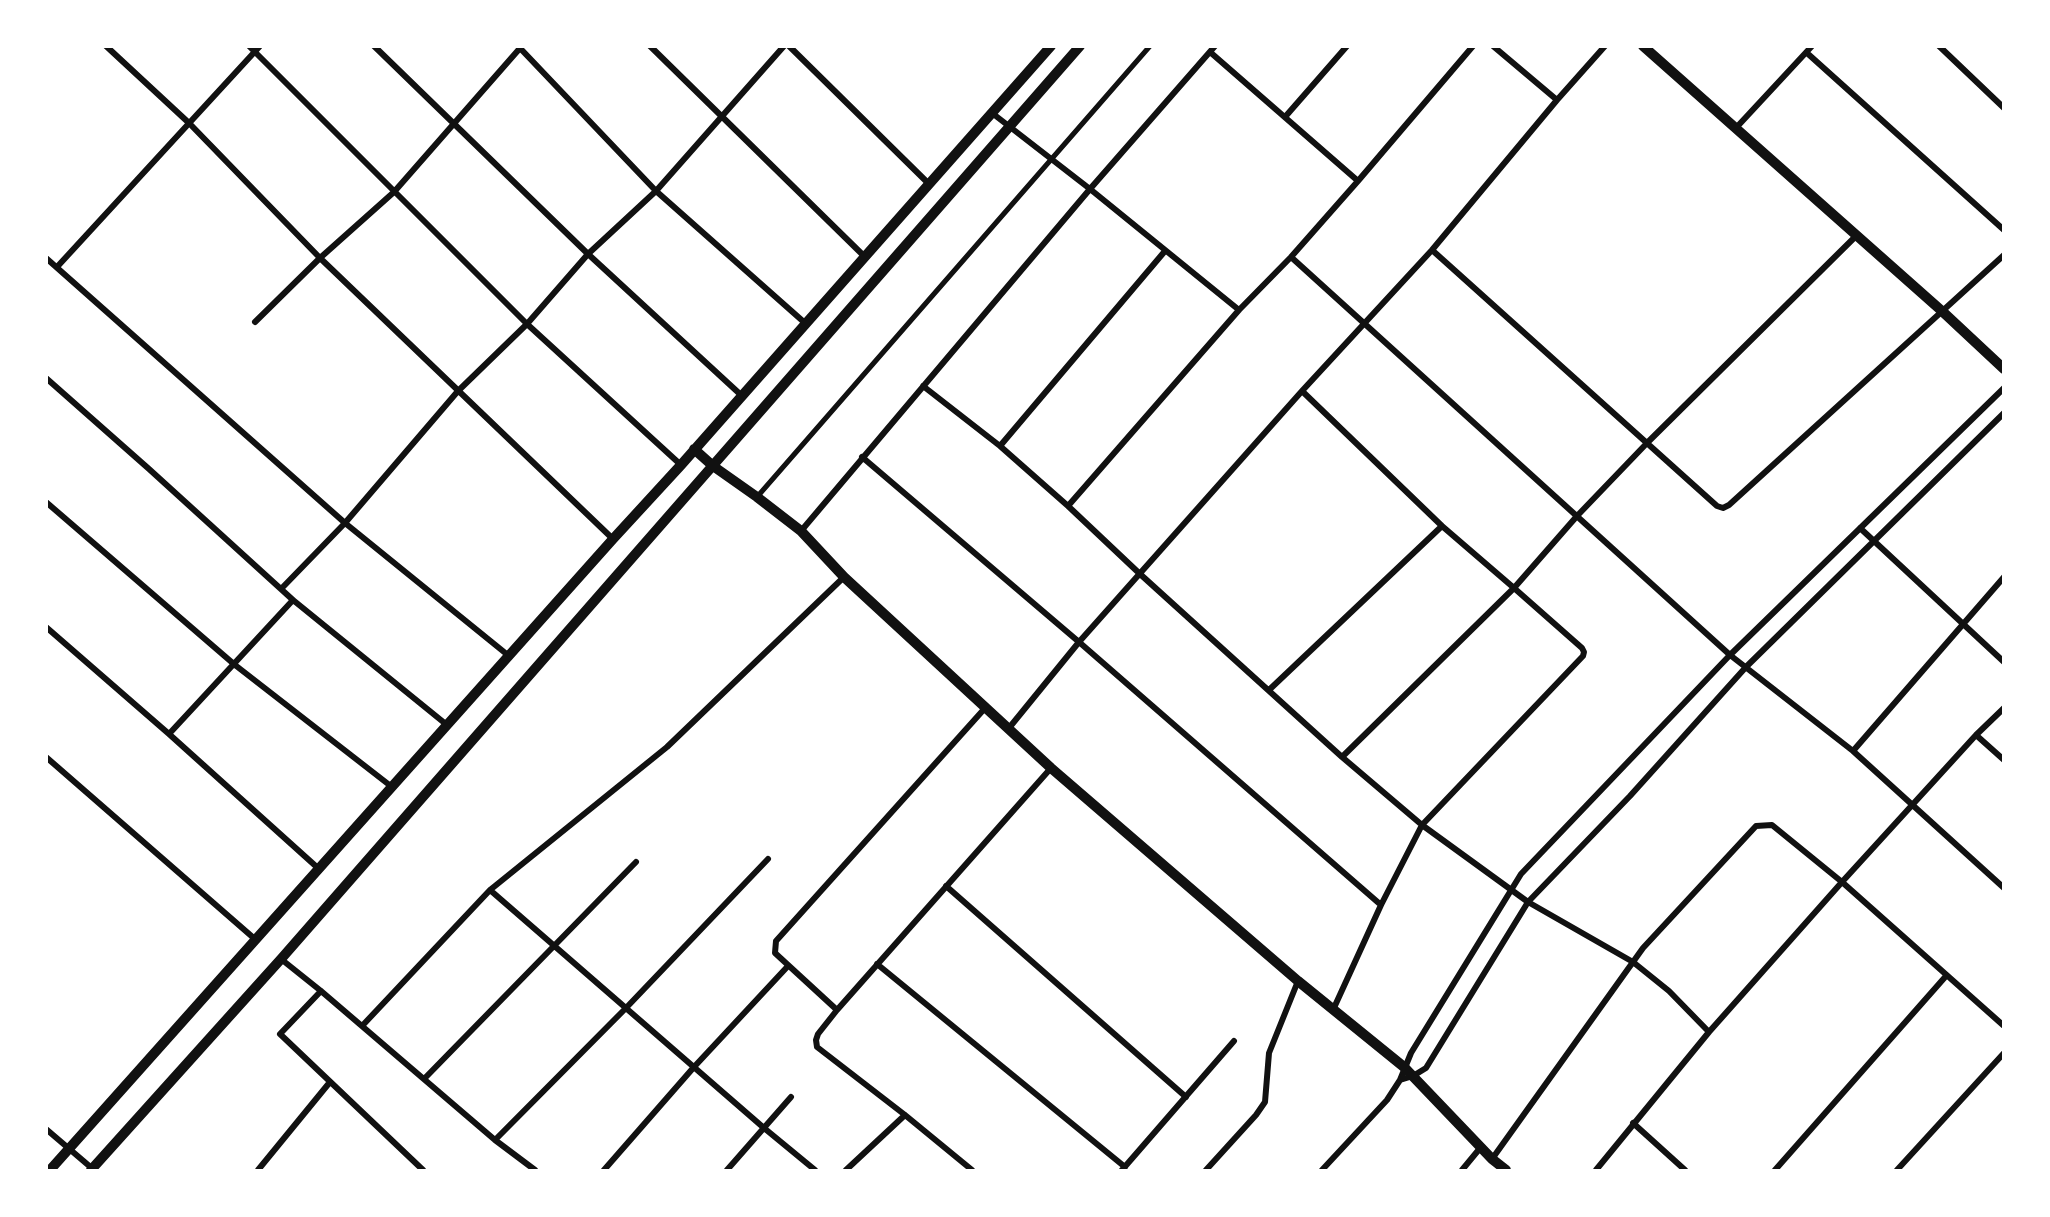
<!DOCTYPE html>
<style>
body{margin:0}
#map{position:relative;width:2050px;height:1217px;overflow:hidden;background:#fff;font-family:Signika,sans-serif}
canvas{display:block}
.frame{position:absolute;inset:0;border:48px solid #fff;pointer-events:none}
</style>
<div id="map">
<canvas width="2050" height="1217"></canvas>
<div class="frame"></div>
</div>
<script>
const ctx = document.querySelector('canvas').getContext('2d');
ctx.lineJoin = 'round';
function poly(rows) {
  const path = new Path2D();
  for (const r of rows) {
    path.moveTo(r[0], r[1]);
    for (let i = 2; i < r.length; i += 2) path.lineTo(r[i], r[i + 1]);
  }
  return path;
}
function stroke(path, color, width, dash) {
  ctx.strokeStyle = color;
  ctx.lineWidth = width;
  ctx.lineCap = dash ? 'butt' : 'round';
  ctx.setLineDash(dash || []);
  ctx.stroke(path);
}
const pedestrian = poly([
 [757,497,1150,46]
]);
const minor = poly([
 [106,46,189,123,320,258,613,539],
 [249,46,527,324,681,465],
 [374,46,588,254,741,395],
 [518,46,656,191,805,323],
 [650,46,864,256],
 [789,46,929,184],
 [1493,46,1557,100],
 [1939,46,2004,108],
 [1807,53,2004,230],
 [992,113,1090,189,1239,310],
 [1285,117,1347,46],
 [1735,129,1812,46],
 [1358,181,1473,46],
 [1432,250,1717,506,1723,508,1729,505,2004,255],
 [1291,257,1730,655,1853,751,2004,888],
 [46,258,345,523,509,656],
 [57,267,260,46],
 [255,322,320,258,394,192,521,47],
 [46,378,149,469,293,600,447,725],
 [923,386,1000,446,1068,506,1140,574,1342,757,1422,825,1528,902,1633,962,1669,991,1709,1032],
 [1302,391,1442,526,1514,588,1582,648,1584,652,1583,656,1422,825,1381,905,1333,1010],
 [1000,446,1165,251],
 [862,457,1079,642,1381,905],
 [46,502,235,665,392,787],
 [1068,506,1239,310,1291,257,1358,181,1210,52],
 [1860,528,2004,662],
 [801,531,1090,189,1215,46],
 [281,589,345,523,458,391,527,324,588,254,656,191,784,46],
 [46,627,169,734,293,600],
 [1269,690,1442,526],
 [1009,728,1079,642,1302,391,1432,250,1557,100,1605,46],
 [169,734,319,869],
 [1976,735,2004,760],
 [1853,751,2004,577],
 [46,757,256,940],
 [1342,757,1514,588,1577,516,1648,442,1856,236],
 [946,886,1186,1097],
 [281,959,321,991,495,1140,535,1170],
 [877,964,1125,1167],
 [321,991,280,1034,423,1170],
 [837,1010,775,953,776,941,986,707],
 [362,1026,490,890],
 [424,1079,636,862],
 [1400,1080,1413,1076,1426,1068,1528,902,1630,796,1746,667,2004,413],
 [1633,1123,1685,1170],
 [46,1129,94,1170],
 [495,1140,626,1008,768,859],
 [1492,1159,1643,948,1756,826,1772,825,1842,882,2004,1026],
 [258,1170,330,1082],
 [604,1170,694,1067,788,966],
 [727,1170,791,1097],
 [815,1170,764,1128,490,890,667,747,844,577],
 [846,1170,905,1115],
 [972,1170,905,1115,817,1047,816,1040,818,1034,837,1010,1051,768],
 [1122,1170,1234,1041],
 [1206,1170,1256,1115,1265,1102,1269,1053,1298,981],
 [1322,1170,1387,1100,1400,1080,1411,1053,1521,874,1730,655,2004,388],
 [1462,1170,1481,1147],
 [1596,1170,1709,1032,1842,882,1976,735,2004,708],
 [1775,1170,1946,976],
 [1897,1170,2004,1053]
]);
const tertiary = poly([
 [1643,46,1943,312,2004,369],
 [694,449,713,466,757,497,801,531,844,577,1051,768,1298,981,1404,1067,1492,1159,1506,1170],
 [50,1170,613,539,681,465,1051,46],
 [91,1170,281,959,1080,46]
]);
stroke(pedestrian, '#111', 5);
stroke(minor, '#111', 6);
stroke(tertiary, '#111', 10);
</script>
